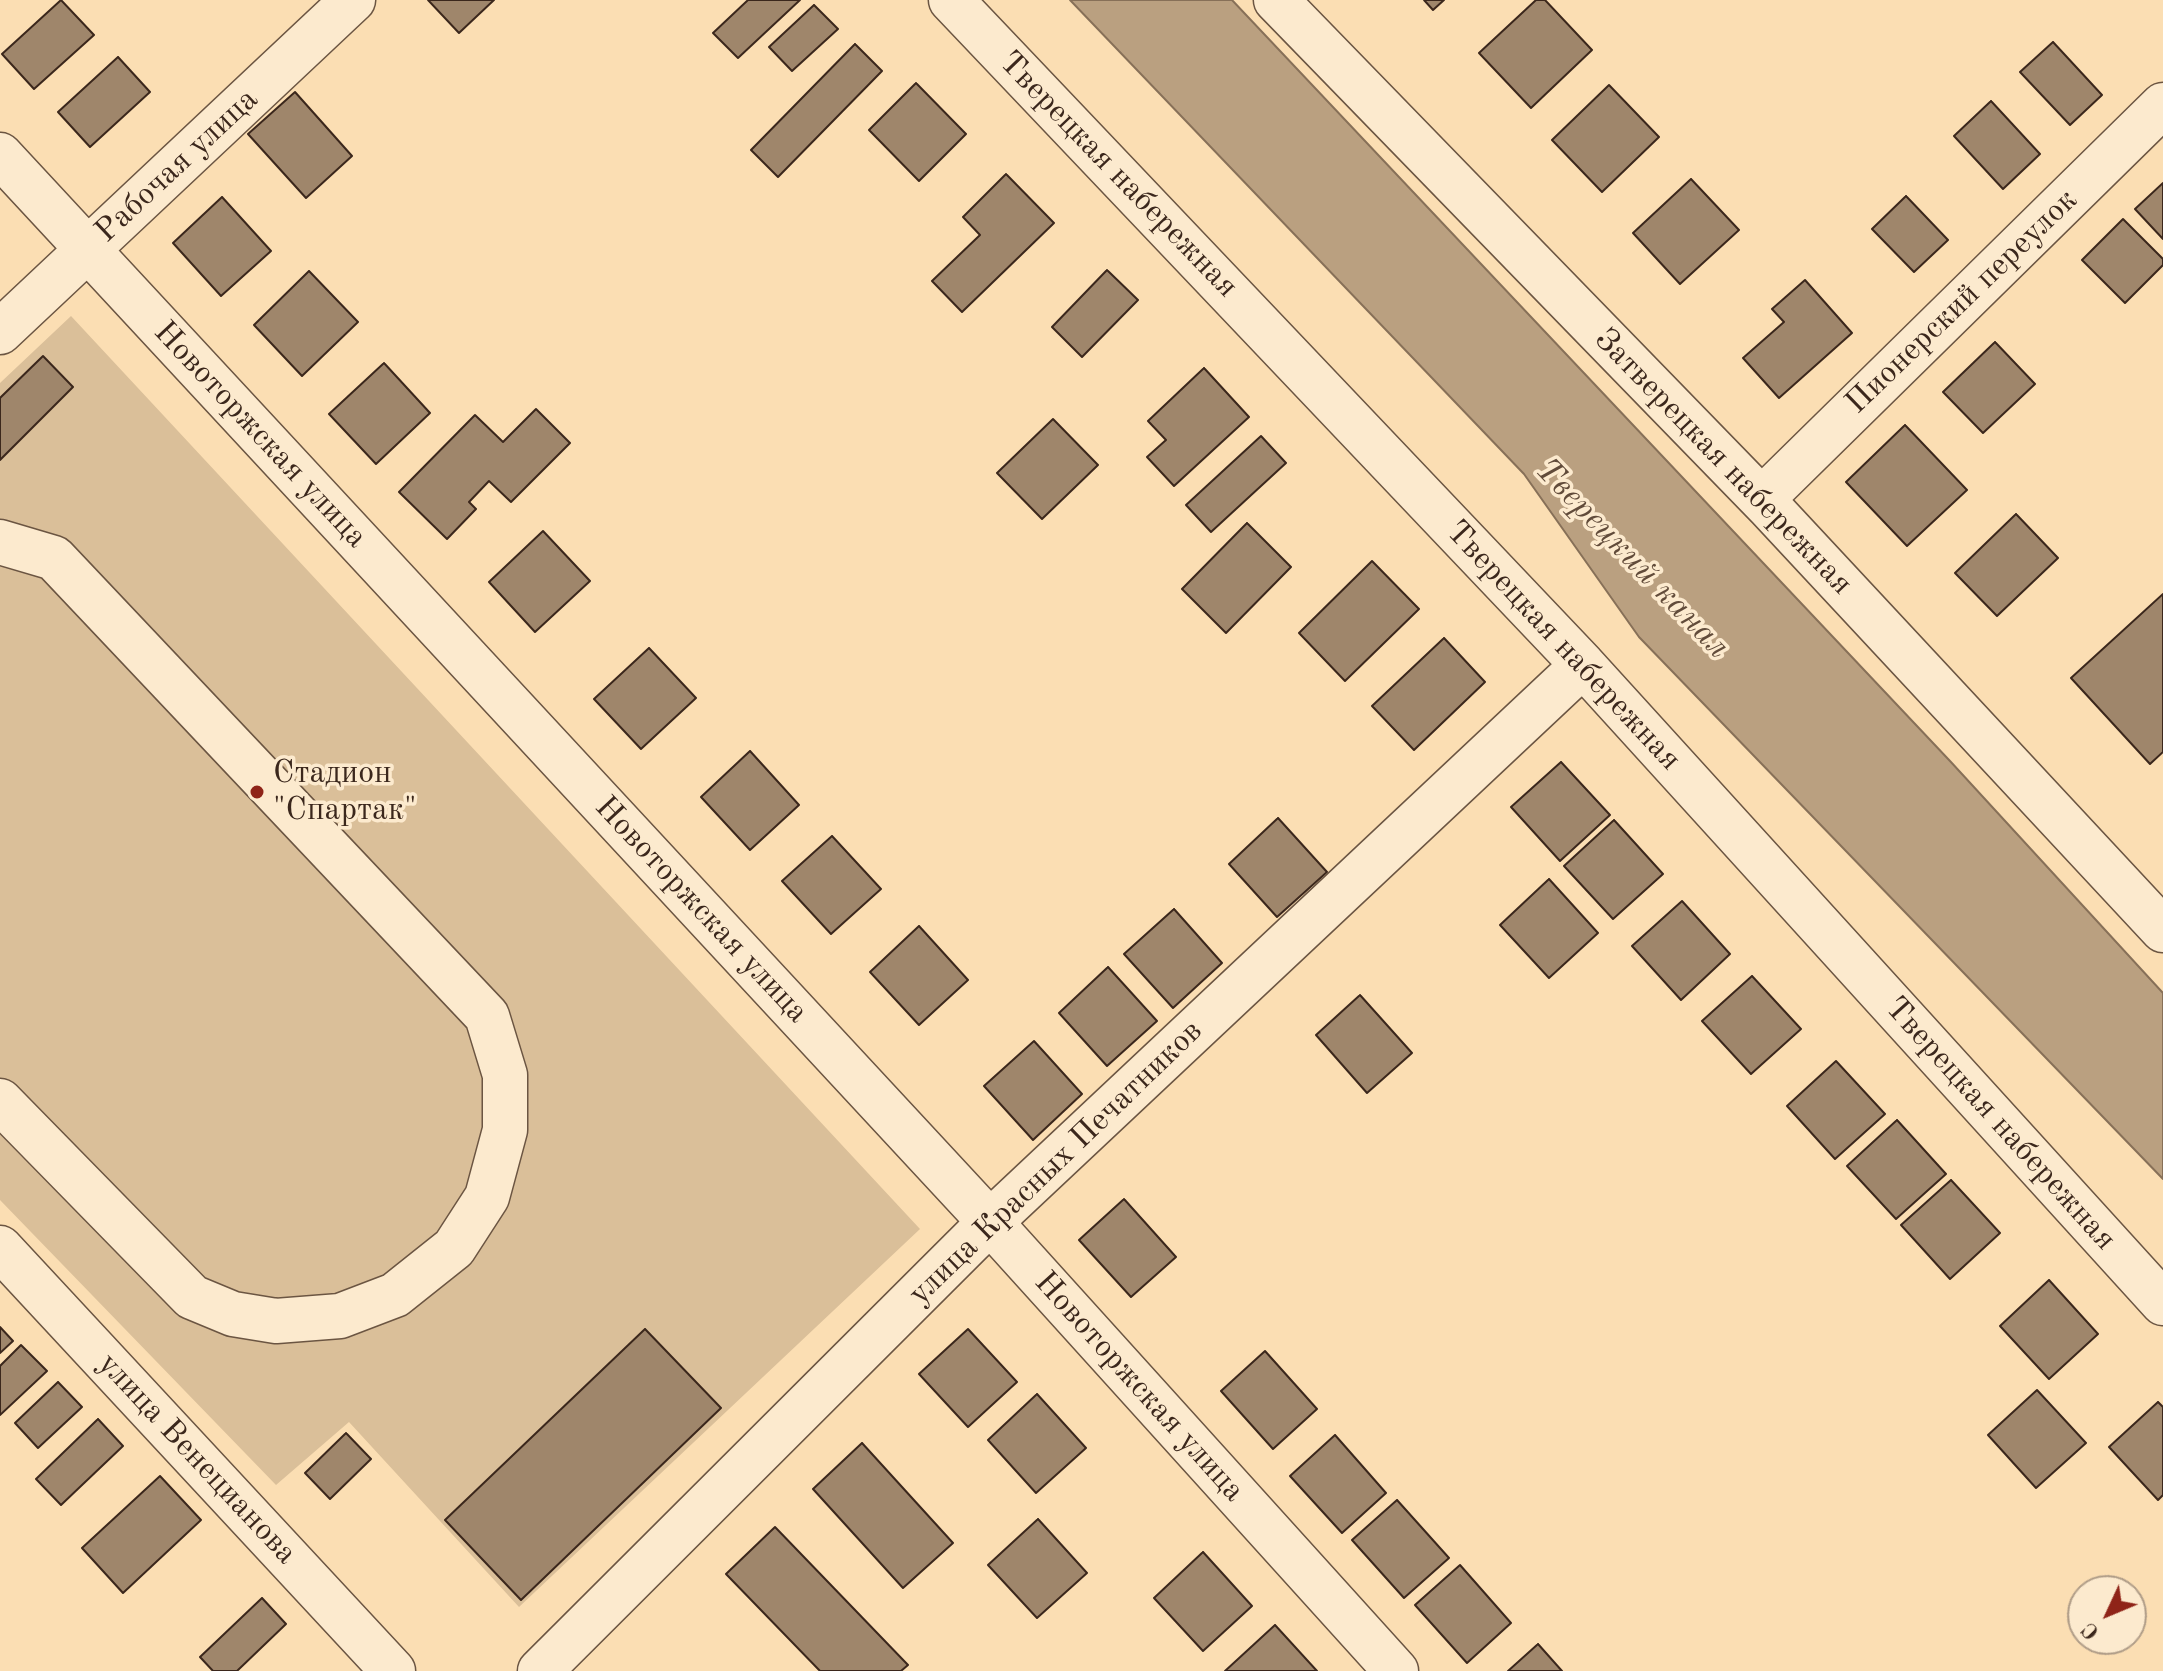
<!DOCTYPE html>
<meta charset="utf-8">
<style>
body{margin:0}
#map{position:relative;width:2163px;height:1671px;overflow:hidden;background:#fbdeb3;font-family:"Old Standard TT",serif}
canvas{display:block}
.north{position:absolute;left:2067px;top:1575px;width:80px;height:80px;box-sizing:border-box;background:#fceace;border:2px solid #af9c87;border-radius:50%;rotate:226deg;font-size:22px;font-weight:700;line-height:32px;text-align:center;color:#3b271c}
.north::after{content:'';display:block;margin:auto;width:28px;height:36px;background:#8f2418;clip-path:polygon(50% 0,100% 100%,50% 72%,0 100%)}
</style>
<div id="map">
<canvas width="2163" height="1671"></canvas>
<div class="north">С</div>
</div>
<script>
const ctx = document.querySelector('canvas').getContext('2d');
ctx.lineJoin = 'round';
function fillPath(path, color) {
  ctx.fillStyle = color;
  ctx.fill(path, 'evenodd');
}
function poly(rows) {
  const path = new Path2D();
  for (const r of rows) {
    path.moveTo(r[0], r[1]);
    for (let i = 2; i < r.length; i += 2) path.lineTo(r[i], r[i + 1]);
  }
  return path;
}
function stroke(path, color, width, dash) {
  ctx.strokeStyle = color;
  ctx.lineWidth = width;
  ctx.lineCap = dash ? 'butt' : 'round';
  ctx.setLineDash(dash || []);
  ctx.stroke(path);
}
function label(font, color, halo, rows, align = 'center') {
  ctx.font = font + ' "Old Standard TT",serif';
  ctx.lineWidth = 7;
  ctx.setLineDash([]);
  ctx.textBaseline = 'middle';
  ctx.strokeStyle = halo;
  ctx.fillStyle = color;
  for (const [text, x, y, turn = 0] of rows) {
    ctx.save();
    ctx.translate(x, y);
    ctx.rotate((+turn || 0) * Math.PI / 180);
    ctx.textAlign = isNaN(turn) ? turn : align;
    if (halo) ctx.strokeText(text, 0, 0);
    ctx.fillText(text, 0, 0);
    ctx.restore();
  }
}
const green = poly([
 [71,316,920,1229,519,1607,349,1422,276,1485,0,1200,0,383]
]);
const water = poly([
 [1070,0,1232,0,1950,761,2163,993,2163,1179,1639,637,1524,474,1070,0]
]);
const building = poly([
 [61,0,94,35,34,89,2,54,61,0],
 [428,0,494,0,459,33,428,0],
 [748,0,800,0,738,58,713,33,748,0],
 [1424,0,1444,0,1433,10,1424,0],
 [1536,0,1545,0,1592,50,1531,108,1479,53,1536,0],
 [814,5,838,29,792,71,769,47,814,5],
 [2053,42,2102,95,2070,125,2020,72,2053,42],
 [855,44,882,71,778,177,751,150,855,44],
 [118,57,150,92,90,147,58,112,118,57],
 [916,83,966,134,919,181,869,130,916,83],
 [1609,85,1659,137,1602,192,1552,140,1609,85],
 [295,92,352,156,306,198,248,134,295,92],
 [1991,101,2040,154,2003,189,1954,136,1991,101],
 [1006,174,1054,223,962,312,932,281,980,235,963,217,1006,174],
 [1691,179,1739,230,1680,284,1633,233,1691,179],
 [2163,183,2163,239,2135,209,2163,183],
 [1906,196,1948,240,1914,272,1872,229,1906,196],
 [222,197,271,251,221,296,173,243,222,197],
 [2123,219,2163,259,2163,265,2125,303,2082,260,2123,219],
 [1107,270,1138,300,1082,357,1052,327,1107,270],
 [309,271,358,322,302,376,254,325,309,271],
 [1805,280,1852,333,1779,398,1743,358,1784,322,1772,309,1805,280],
 [1995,342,2035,384,1983,433,1943,392,1995,342],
 [43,356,73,387,0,460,0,398,43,356],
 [384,363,430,413,376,464,329,414,384,363],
 [1204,368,1249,417,1174,486,1147,457,1166,440,1148,421,1204,368],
 [536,409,570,443,511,502,489,481,469,502,476,509,447,539,399,492,475,415,503,442,536,409],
 [1053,419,1098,465,1042,519,997,473,1053,419],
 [1905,425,1967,490,1907,546,1846,482,1905,425],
 [1261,436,1286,463,1211,532,1186,505,1261,436],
 [2016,514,2058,558,1997,616,1955,573,2016,514],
 [1247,523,1291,567,1226,633,1182,589,1247,523],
 [543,531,590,581,535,632,489,582,543,531],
 [1372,561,1419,609,1345,681,1299,633,1372,561],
 [2163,594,2163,752,2150,764,2071,678,2163,594],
 [1444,638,1485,682,1414,750,1372,706,1444,638],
 [649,648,696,698,641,749,594,699,649,648],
 [750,751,799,805,750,850,701,797,750,751],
 [1561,762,1610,815,1560,861,1511,807,1561,762],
 [1278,818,1327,872,1277,917,1229,864,1278,818],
 [1614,820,1663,874,1613,919,1564,866,1614,820],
 [832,836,881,889,831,934,782,881,832,836],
 [1549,879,1598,933,1549,978,1500,925,1549,879],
 [1682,901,1730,954,1681,1000,1632,946,1682,901],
 [1174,909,1222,963,1173,1008,1124,954,1174,909],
 [919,926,968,980,919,1025,870,972,919,926],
 [1108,967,1157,1021,1107,1066,1059,1013,1108,967],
 [1752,976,1801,1029,1751,1074,1702,1021,1752,976],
 [1360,995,1412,1053,1367,1093,1316,1035,1360,995],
 [1034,1041,1082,1094,1033,1140,984,1086,1034,1041],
 [1836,1061,1885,1114,1835,1159,1787,1106,1836,1061],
 [1897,1120,1946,1174,1896,1219,1847,1166,1897,1120],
 [1951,1180,2000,1233,1950,1279,1901,1225,1951,1180],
 [1124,1199,1176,1257,1131,1297,1079,1240,1124,1199],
 [2049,1280,2098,1334,2049,1379,2000,1326,2049,1280],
 [0,1327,13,1341,0,1353,0,1327],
 [645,1329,721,1408,521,1600,445,1520,645,1329],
 [968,1329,1017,1382,968,1427,919,1374,968,1329],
 [21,1345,47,1371,0,1415,0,1366,21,1345],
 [1265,1351,1317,1409,1273,1449,1221,1391,1265,1351],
 [58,1382,82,1407,38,1448,15,1423,58,1382],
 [2037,1390,2086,1443,2036,1488,1988,1435,2037,1390],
 [1037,1394,1086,1448,1036,1493,988,1440,1037,1394],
 [2158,1402,2163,1407,2163,1495,2158,1500,2109,1447,2158,1402],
 [98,1419,123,1446,61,1505,36,1479,98,1419],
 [346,1433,371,1459,330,1499,305,1473,346,1433],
 [1335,1435,1386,1493,1342,1533,1290,1476,1335,1435],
 [862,1443,953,1543,903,1588,813,1489,862,1443],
 [160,1476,201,1520,123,1593,82,1548,160,1476],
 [1397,1500,1449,1558,1404,1598,1352,1540,1397,1500],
 [1038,1519,1087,1573,1037,1618,988,1565,1038,1519],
 [775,1527,908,1665,901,1671,820,1671,726,1574,775,1527],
 [1203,1552,1252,1606,1203,1651,1154,1598,1203,1552],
 [1460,1565,1511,1623,1467,1663,1415,1605,1460,1565],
 [262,1598,286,1624,237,1671,213,1671,200,1657,262,1598],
 [1275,1625,1317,1671,1225,1671,1275,1625],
 [1538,1644,1562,1671,1508,1671,1538,1644]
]);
const minor = poly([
 [951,0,1583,665,2163,1303],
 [1276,0,1769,507,2163,930],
 [0,155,990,1222,1396,1671],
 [0,332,353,0],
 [1762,499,2163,105],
 [0,542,54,558,487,1016,505,1075,505,1130,487,1197,454,1248,395,1295,340,1316,276,1321,233,1314,192,1297,0,1101],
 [0,1248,393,1671],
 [540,1671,990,1222,1583,665]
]);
const markers = [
 [257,792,8,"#8f2418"]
];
const streetNames = [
 ["Рабочая улица",177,166,-43],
 ["Тверецкая набережная",1118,175,46],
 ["Пионерский переулок",1962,302,-44],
 ["Новоторжская улица",260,435,47],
 ["Затверецкая набережная",1723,462,46],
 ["Тверецкая набережная",1563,646,47],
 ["Новоторжская улица",701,910,47],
 ["Тверецкая набережная",2000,1124,48],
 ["улица Красных Печатников",1056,1163,-44],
 ["Новоторжская улица",1139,1387,48],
 ["улица Венецианова",197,1459,47]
];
const poiNames = [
 ["Стадион",273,774],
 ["\"Спартак\"",273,811]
];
const waterNames = [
 ["Тверецкий канал",1632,559,46]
];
fillPath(green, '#dabf99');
fillPath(water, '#baa080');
stroke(water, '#877058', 2);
fillPath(building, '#9f866b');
stroke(building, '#3b271c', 2);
stroke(minor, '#6b5542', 47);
stroke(minor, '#fceace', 44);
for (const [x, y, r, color] of markers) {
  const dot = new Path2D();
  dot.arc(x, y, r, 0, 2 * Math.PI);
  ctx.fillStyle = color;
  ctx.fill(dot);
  stroke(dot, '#fceace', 3);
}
label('32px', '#3b271c', '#fceace', streetNames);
label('32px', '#3b271c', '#fceace', poiNames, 'left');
label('italic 34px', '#614b3a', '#fceace', waterNames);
</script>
